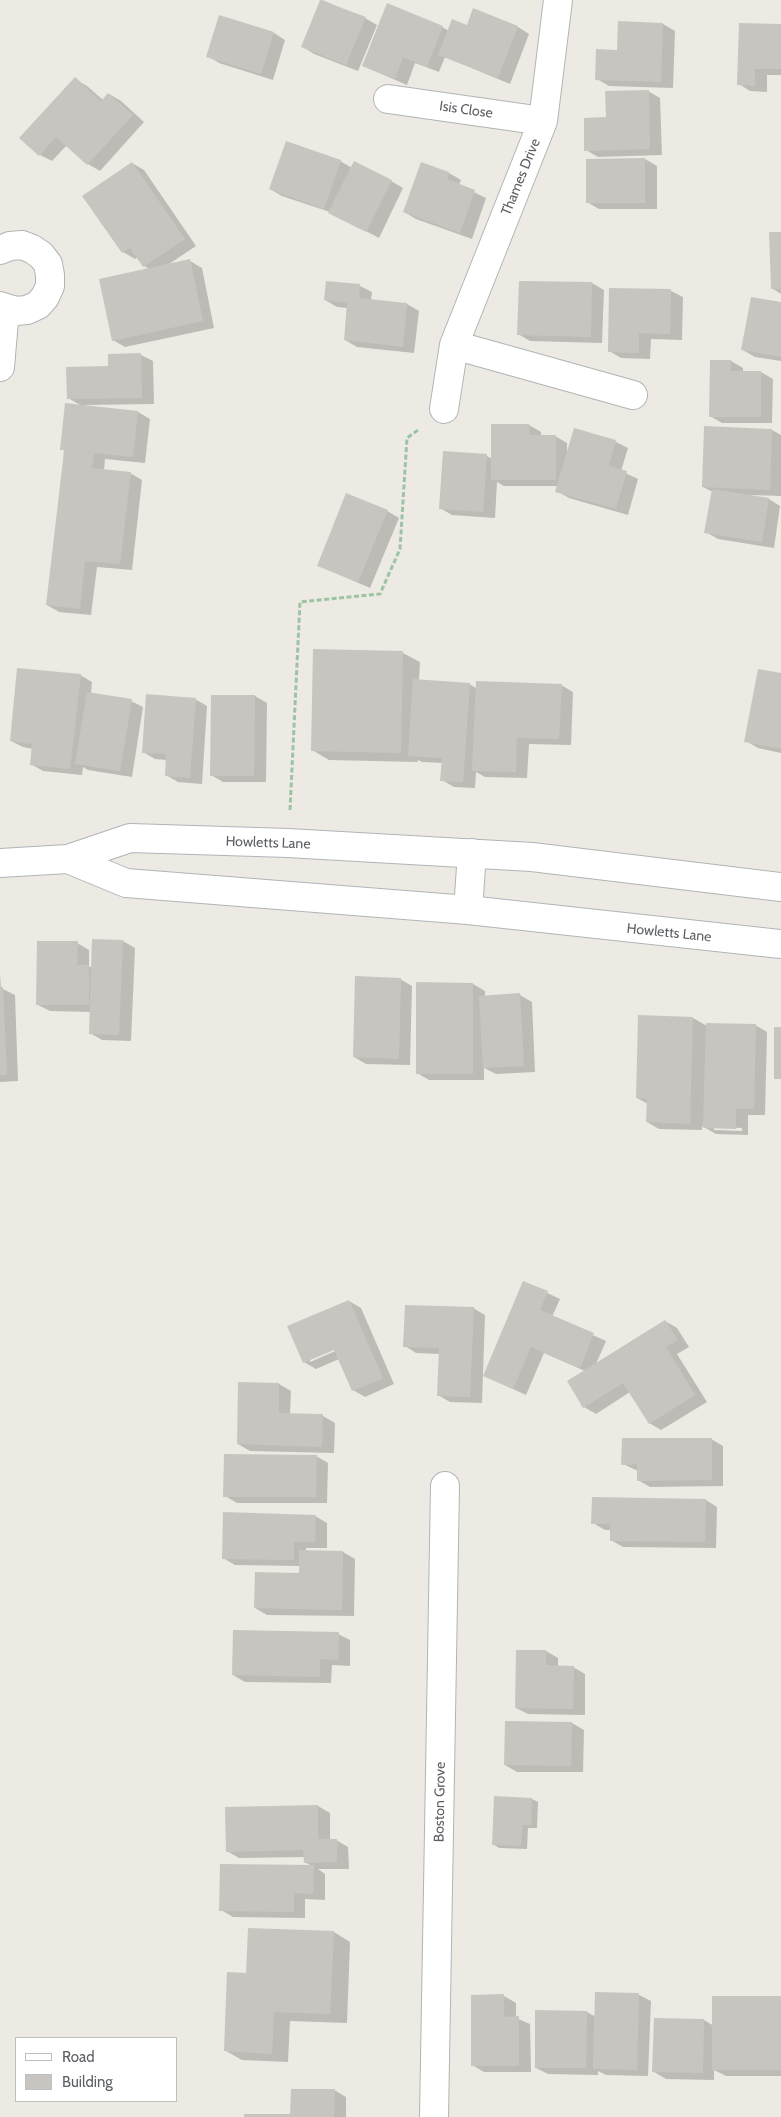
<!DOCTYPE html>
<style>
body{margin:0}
#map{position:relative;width:781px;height:2117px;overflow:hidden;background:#edeae4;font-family:Cabin,sans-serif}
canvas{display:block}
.legend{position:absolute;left:15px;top:2037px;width:162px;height:65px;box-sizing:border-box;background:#fff;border:1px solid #bebfc1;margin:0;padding:6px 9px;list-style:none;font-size:15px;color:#5c5f63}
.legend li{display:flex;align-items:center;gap:10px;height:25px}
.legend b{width:25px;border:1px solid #bebfc1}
</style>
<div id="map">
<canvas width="781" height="2117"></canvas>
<ul class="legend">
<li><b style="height:6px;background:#fff"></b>Road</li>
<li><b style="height:14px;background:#c8c5c0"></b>Building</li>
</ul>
</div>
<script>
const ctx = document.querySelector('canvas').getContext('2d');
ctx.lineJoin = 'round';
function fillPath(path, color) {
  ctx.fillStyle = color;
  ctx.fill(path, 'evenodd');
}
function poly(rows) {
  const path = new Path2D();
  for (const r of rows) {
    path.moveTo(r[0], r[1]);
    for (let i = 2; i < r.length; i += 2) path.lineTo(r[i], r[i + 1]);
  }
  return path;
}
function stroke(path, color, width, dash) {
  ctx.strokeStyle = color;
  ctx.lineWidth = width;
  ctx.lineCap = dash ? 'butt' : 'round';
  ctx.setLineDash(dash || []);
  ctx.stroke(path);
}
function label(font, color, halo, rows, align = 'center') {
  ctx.font = font + ' Cabin,sans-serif';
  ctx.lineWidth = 4.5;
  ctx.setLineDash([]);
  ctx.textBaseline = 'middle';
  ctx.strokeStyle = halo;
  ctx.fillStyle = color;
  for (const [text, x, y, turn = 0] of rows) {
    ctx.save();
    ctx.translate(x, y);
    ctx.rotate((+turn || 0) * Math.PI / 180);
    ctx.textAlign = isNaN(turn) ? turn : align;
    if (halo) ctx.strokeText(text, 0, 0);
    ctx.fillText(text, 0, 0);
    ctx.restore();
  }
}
const shadow = poly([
 [322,0,365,18,377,25,358,71,314,54,303,47],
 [663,24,675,31,673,88,609,86,597,79,618,51],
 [781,25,781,75,767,75,767,92,750,91,739,84],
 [442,27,449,31,467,27,518,27,529,34,510,84,445,57,439,72,415,63,407,85,363,66],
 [274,33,285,40,273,80,219,63,208,56],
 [75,79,87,86,103,100,109,94,121,101,144,122,100,171,88,164,67,145,52,161,40,155],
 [648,91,660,98,662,155,598,157,586,150],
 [645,159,657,166,657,209,599,209,587,202],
 [340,161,352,168,391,181,403,188,379,238,330,212,282,196,270,189],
 [132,163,144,170,196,246,166,266,190,261,202,268,214,328,125,347,113,340,150,269,144,266,138,257,135,259,123,252],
 [422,163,449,173,461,180,459,185,486,198,472,239,416,219,404,212],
 [781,233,781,294,773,289],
 [327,282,360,286,372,292,371,301,407,304,419,311,414,353,357,347,345,340,348,308,337,307,325,300],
 [592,283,604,290,602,343,530,341,518,334],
 [671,291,683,297,682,340,651,339,650,359,621,358,609,351],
 [781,304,781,361,755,357,743,350],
 [109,355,141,355,153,361,154,404,85,405,85,407,138,412,150,419,145,463,105,459,104,471,130,473,142,480,132,570,97,567,91,615,59,612,47,605,65,451,61,449,82,406,68,398,109,367],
 [711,361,731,361,743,368,743,372,761,372,773,379,772,423,722,423,710,416],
 [529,425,541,432,541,436,555,436,567,443,567,453,575,430,616,442,628,448,621,471,638,479,628,515,569,498,557,491,559,486,504,486,497,482,495,518,452,515,440,508,445,452,487,456,492,459],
 [772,430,781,435,781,496,751,495,751,496,769,499,780,506,774,548,718,539,706,532,713,492,703,487],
 [387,511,399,518,370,588,319,566],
 [403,653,420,662,419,681,469,684,476,688,561,685,573,692,571,745,529,744,527,778,485,777,476,772,475,788,454,787,442,780,443,763,422,762,418,760,417,762,329,760,312,750],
 [80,675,92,682,91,694,131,701,143,707,132,777,88,770,83,767,82,775,43,771,31,764,33,749,23,747,11,741],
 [781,675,781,753,758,748,746,741],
 [255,696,267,703,266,782,223,782,211,775],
 [195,699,207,706,202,784,178,782,166,775,167,760,155,759,143,752],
 [123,941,135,948,131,1041,102,1040,90,1033,91,1012,50,1011,38,1005,77,943,89,950,89,966,92,968],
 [0,975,1,988,15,995,18,1081,0,1082],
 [400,979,412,986,410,1065,366,1064,354,1057],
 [473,984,485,991,485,997,520,995,532,1002,535,1072,496,1074,484,1068,484,1080,429,1080,417,1073],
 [693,1018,707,1026,755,1025,767,1032,765,1115,748,1115,748,1135,716,1134,702,1126,702,1130,659,1129,647,1122,648,1104,637,1098],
 [714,1127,742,1128,742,1131,714,1130],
 [524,1282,560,1299,552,1317,606,1341,596,1364,665,1321,677,1328,689,1347,677,1354,707,1402,661,1430,649,1423,630,1392,596,1414,584,1407,585,1371,544,1353,526,1395,484,1376],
 [349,1301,361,1308,394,1384,365,1397,353,1390,339,1359,316,1369,304,1362],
 [339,1347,340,1349,310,1362,310,1359],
 [473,1308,485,1315,482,1403,450,1402,438,1395,440,1354,416,1353,405,1346],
 [240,1383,279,1384,291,1391,290,1415,323,1416,335,1423,334,1453,250,1451,238,1444],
 [711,1439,723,1446,723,1486,650,1487,638,1480,638,1471,623,1464],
 [316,1456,328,1463,327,1503,237,1503,225,1496],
 [706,1500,717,1507,716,1548,623,1547,611,1540,611,1530,605,1530,593,1523],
 [315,1516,327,1523,327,1548,306,1548,306,1551,343,1552,355,1559,354,1616,267,1615,255,1608,300,1574,300,1566,235,1565,223,1558],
 [338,1634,350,1640,350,1666,332,1665,331,1683,245,1682,233,1675],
 [546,1651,558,1658,558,1667,573,1667,585,1674,585,1715,528,1714,516,1708],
 [572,1723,584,1730,583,1772,517,1772,505,1765],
 [495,1797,532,1799,538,1802,537,1828,528,1828,527,1849,499,1848,493,1844],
 [318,1806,330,1813,330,1840,336,1840,348,1847,349,1869,318,1869,325,1874,325,1900,305,1899,305,1918,233,1917,221,1910,313,1867,305,1862,305,1857,239,1858,227,1851],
 [334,1932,350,1942,347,2023,290,2021,288,2062,242,2060,226,2051,247,1974],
 [596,1993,639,1995,651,2001,648,2076,606,2075,598,2071,598,2075,548,2074,536,2068,587,2012,596,2017],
 [472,1996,504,1996,516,2003,516,2018,530,2024,531,2072,484,2072,472,2065],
 [781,1997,781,2076,726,2076,714,2070,714,2080,666,2079,654,2072,704,2020,714,2026],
 [334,2090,346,2097,346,2117,245,2117,292,2115]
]);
const building = poly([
 [320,0,366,17,346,65,301,47],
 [387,3,443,26,427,67,403,57,395,79,362,66],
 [473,8,518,26,498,78,438,55,452,19,467,25],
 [219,15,274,32,261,74,206,57],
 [618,21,663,23,661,82,595,80,596,49,617,50],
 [739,23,781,24,781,69,755,69,755,86,737,85],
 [75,77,101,101,108,93,133,115,87,165,56,137,39,156,19,138],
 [649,90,650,149,584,151,584,118,606,117,605,91],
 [286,141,341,160,324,209,269,189],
 [645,158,645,203,586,203,586,159],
 [354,161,392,180,366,232,328,213],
 [132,162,185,239,143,267,130,248,122,253,82,196],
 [421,162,449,172,447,179,475,190,460,233,403,212],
 [769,232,781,232,781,289,771,289],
 [190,259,203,321,112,341,99,279],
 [326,281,360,284,359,298,407,303,403,347,344,340,347,303,324,300],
 [519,281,592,282,591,337,517,335],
 [609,288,671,289,670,334,639,333,639,353,608,352],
 [751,297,781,302,781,357,741,350],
 [141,353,142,398,67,399,66,367,108,366,108,354],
 [710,360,731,360,731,371,761,371,761,417,709,417],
 [65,403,138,411,133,457,94,453,92,468,131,472,120,564,85,561,80,609,46,605,63,460,64,450,60,450],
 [491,424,529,424,530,435,556,435,556,480,491,480],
 [704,426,772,429,770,490,702,487],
 [574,428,616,440,609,466,627,471,616,509,555,492],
 [443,451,487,454,483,512,439,509],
 [712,489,769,498,762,542,704,533],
 [346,493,388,510,358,582,317,566],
 [313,649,403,651,401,753,311,751],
 [17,668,81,674,70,769,30,765,32,744,10,741],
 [758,669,781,673,781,749,744,742],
 [413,679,470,683,463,782,440,781,442,758,408,756],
 [476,681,562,684,559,739,517,738,516,772,472,771],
 [87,692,132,699,120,771,75,764],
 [146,694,196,698,190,778,165,776,166,754,142,753],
 [211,695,255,695,254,776,210,776],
 [92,939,123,940,119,1035,89,1034],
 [37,941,78,941,77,965,89,965,89,1005,36,1005],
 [355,976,401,978,399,1059,353,1057],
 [416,982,473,983,473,1074,416,1074],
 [0,987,3,987,7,1075,0,1075],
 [520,993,524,1066,483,1068,479,996],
 [638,1015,693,1017,690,1124,646,1122,647,1099,636,1098],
 [706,1023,756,1024,754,1109,736,1109,736,1129,703,1128],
 [774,1027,781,1027,781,1079,774,1079],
 [523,1281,548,1291,540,1310,594,1333,580,1368,531,1347,513,1389,483,1376],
 [349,1300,383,1378,352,1391,334,1350,303,1363,287,1326],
 [405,1305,474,1307,470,1397,437,1396,439,1348,403,1347],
 [665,1320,678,1340,666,1347,695,1395,649,1424,623,1383,583,1408,567,1381],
 [238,1382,279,1383,279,1413,323,1414,322,1447,237,1444],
 [622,1438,712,1438,712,1480,637,1481,637,1464,621,1465],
 [224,1454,317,1455,316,1497,223,1497],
 [592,1497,706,1499,705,1542,610,1541,610,1524,591,1524],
 [223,1512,316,1515,315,1542,294,1542,294,1560,222,1559],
 [299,1550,343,1551,342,1610,254,1608,255,1572,299,1573],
 [233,1630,339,1632,338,1660,320,1659,320,1677,232,1675],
 [516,1650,546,1650,546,1665,574,1666,573,1709,515,1708],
 [505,1721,572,1722,571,1766,504,1765],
 [494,1796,532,1798,531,1825,522,1825,521,1846,492,1845],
 [318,1805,318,1839,337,1839,337,1862,304,1863,303,1850,226,1852,225,1807],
 [220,1864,314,1865,313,1894,294,1893,294,1912,219,1911],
 [248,1928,334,1931,330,2014,274,2012,272,2054,224,2051,227,1972,246,1973],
 [595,1992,639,1993,637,2070,593,2069],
 [504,1994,504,2017,519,2016,519,2066,471,2066,471,1995],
 [712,1996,781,1996,781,2070,712,2070],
 [535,2010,587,2011,586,2068,535,2068],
 [654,2018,704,2019,703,2073,652,2072],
 [291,2089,335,2089,334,2117,244,2117,244,2114,290,2114]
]);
const path = poly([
 [290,810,300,602,380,594,400,549,407,438,418,430]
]);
const minor = poly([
 [388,99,543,121],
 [0,250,10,246,22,245,32,249,41,255,48,264,50,275,50,286,45,297,38,305,27,310,16,311,0,306],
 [454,345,633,395],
 [0,367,5,309],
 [444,409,454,345,543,121,558,0],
 [68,859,126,883,468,910,781,944],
 [0,863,68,859,130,838,288,843,532,857,781,887],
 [468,910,472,853],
 [434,2117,445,1486]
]);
const streetNames = [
 ["Isis Close",466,110,8],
 ["Thames Drive",521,177,-68],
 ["Howletts Lane",268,843,2],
 ["Howletts Lane",669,933,6],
 ["Boston Grove",440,1802,-89]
];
fillPath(shadow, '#0003');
fillPath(building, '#c8c5c0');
stroke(minor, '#b1b4b7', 30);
stroke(path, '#9cc3a4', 3, [5, 2.5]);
stroke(minor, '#fff', 28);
label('14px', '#5c5f63', '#fff', streetNames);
</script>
